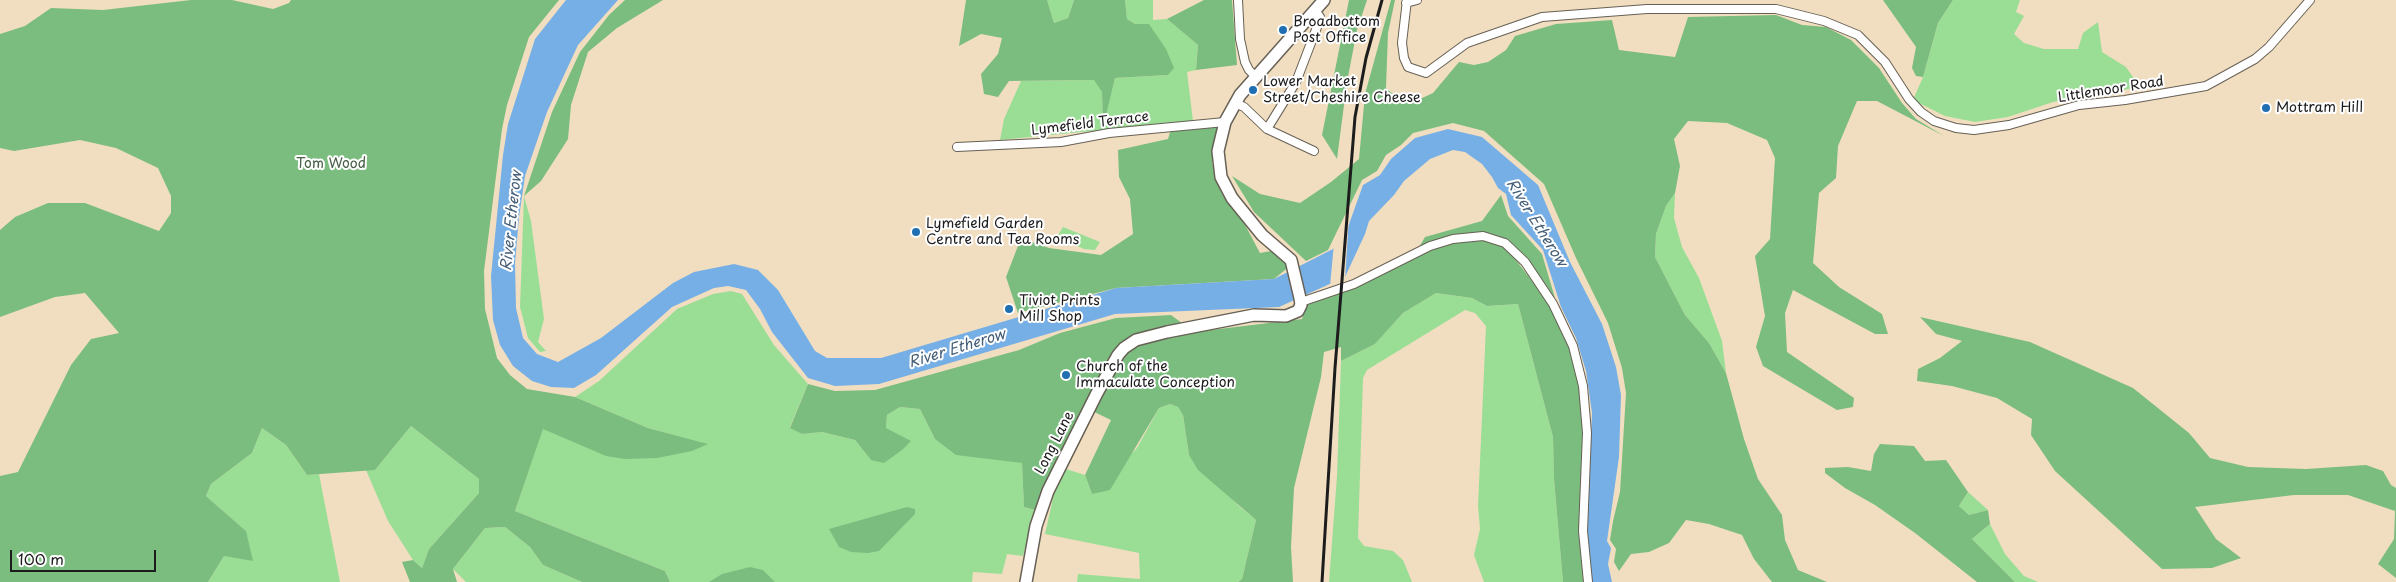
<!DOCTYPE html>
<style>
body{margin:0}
#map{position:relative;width:2396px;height:582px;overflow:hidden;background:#f1dec0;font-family:"Playpen Sans",sans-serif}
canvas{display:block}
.scale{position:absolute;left:10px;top:550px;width:146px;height:22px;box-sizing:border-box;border:2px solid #1c1c1c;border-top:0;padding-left:6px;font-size:15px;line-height:18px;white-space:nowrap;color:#1c1c1c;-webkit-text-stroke:4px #fff;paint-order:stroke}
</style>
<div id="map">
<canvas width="2396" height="582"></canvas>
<div class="scale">100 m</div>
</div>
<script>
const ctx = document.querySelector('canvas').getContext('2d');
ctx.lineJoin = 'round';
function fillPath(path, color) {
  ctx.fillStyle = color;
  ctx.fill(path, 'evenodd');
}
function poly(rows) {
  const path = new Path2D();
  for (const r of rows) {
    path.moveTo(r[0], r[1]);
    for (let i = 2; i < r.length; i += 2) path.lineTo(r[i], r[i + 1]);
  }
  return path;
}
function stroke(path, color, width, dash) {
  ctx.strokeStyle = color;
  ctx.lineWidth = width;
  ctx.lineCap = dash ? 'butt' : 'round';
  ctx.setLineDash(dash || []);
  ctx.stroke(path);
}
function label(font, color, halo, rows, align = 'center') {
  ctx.font = font + ' "Playpen Sans",sans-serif';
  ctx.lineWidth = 4;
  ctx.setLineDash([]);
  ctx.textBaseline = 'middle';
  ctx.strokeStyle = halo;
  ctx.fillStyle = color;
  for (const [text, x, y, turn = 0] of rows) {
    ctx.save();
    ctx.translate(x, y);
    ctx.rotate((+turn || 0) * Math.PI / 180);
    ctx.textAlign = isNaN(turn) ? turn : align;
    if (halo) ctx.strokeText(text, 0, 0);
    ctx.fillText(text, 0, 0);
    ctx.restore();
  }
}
const green = poly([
 [1047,0,1074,0,1068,18,1054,23],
 [1125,0,1153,0,1153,20,1167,19,1198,45,1196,70,1187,72,1193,121,1000,140,1004,119,1021,81,1095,80,1102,92,1103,126,1115,78,1168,75,1173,68,1135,24,1127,19],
 [1953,0,2020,0,2016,12,2024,16,2014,34,2024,43,2044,49,2078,49,2083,33,2098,22,2102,52,2126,67,2140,87,2053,102,2008,117,1975,122,1945,116,1913,100,1923,77,1938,23],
 [1675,193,1674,218,1682,247,1699,278,1722,341,1726,373,1709,343,1685,315,1655,257,1656,234,1666,206],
 [524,196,531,221,544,319,538,342,546,351,540,352,528,338,520,307],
 [1063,227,1100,242,1095,250,1084,249,1057,237],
 [731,291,742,294,774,345,808,384,790,427,802,434,822,432,855,440,871,460,886,428,887,415,900,407,920,409,935,439,1022,463,1024,507,1035,510,1023,556,1007,554,1002,574,973,572,972,582,670,582,665,571,515,511,543,428,567,437,707,444,648,428,575,397,599,381,677,309,713,294],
 [1436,293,1472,298,1487,306,1518,304,1553,437,1554,479,1563,582,1484,582,1474,555,1480,529,1478,506,1486,326,1475,313,1465,310,1367,370,1363,378,1358,538,1364,546,1393,551,1403,560,1412,582,1329,582,1337,476,1341,361,1375,344,1403,313],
 [1170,404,1178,407,1183,415,1189,455,1239,506,1256,520,1242,579,1238,582,1077,582,1078,574,1140,579,1139,553,1045,534,1054,494,1066,469,1085,475,1092,494,1137,448,1159,408],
 [411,426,479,479,479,493,429,549,422,568,413,560,388,521,366,470,375,470],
 [262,428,286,445,307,475,319,474,340,582,208,582,224,556,246,531,206,496,211,484,252,453],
 [1968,492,1988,510,1969,515,1959,506],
 [1990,524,2005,554,2024,576,2038,582,2015,582,1972,539],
 [505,527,530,547,543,565,582,582,466,582,453,569,485,528]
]);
const forest = poly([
 [191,0,232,0,273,9,289,3,291,0,559,0,529,37,507,105,502,129,484,271,485,309,497,358,510,375,527,389,575,397,648,428,708,444,692,451,657,458,625,459,606,456,543,429,515,511,665,571,670,582,582,582,543,565,530,547,505,527,485,528,453,569,457,582,410,582,402,562,413,560,422,568,429,549,479,493,479,479,411,426,375,470,307,475,286,445,262,428,252,453,211,484,206,496,246,531,253,561,224,556,208,582,0,582,0,476,18,472,71,365,91,339,119,333,85,293,55,297,0,317,0,230,15,217,48,203,85,203,159,231,171,213,171,196,158,168,116,148,80,140,14,151,0,148,0,34,25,26,51,8,103,10],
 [625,0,663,0,617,28,588,52,571,105,568,139,541,181,524,196,552,112,580,52,609,15],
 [966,0,1047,0,1054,23,1068,18,1074,0,1125,0,1127,19,1135,24,1149,24,1166,49,1174,68,1168,75,1115,78,1103,128,1102,92,1094,80,1009,81,998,97,984,94,981,74,998,54,1002,38,981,34,959,46],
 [1204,0,1232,0,1237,65,1196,70,1198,45,1167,19],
 [1349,0,1367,0,1357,30,1347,82,1337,159,1322,135],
 [1391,0,1395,0,1388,33,1386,88,1399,99,1418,100,1433,93,1459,62,1474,65,1488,62,1506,50,1515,36,1556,24,1612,20,1619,50,1675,57,1688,17,1776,15,1802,25,1826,27,1851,40,1879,68,1902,103,1916,119,1944,136,1877,101,1857,101,1838,146,1836,178,1819,193,1813,263,1839,287,1882,314,1888,334,1875,334,1793,290,1785,313,1787,352,1854,398,1853,407,1837,410,1763,366,1756,347,1765,316,1755,256,1770,239,1775,158,1767,140,1727,123,1688,121,1674,139,1680,166,1675,193,1666,206,1656,234,1655,257,1685,315,1709,343,1726,373,1744,439,1758,479,1782,515,1785,540,1798,570,1827,582,1772,582,1754,559,1742,535,1709,524,1686,520,1669,543,1649,552,1631,554,1619,571,1614,562,1616,549,1610,540,1613,521,1620,492,1626,393,1622,368,1608,323,1576,258,1544,184,1484,131,1453,123,1413,133,1401,145,1386,155,1377,171,1362,180,1328,250,1306,261,1254,212,1232,176,1260,194,1300,203,1331,182,1359,159,1365,94],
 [1883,0,1953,0,1938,23,1923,77,1916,76,1912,68,1916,47],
 [1212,126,1217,128,1212,163,1222,194,1243,221,1260,253,1271,251,1290,266,1274,279,1116,288,1018,313,1006,277,1021,238,1049,248,1101,255,1133,234,1130,199,1119,177,1118,150,1168,139,1170,132],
 [1501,195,1508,216,1542,254,1555,298,1526,257,1509,251,1552,307,1571,347,1580,386,1585,434,1585,582,1563,582,1554,479,1553,437,1518,304,1487,306,1472,298,1436,293,1403,313,1375,344,1341,361,1341,347,1324,352,1321,377,1294,488,1291,547,1293,582,1238,582,1242,579,1256,520,1198,470,1189,455,1183,415,1178,407,1170,404,1159,408,1110,490,1092,494,1085,475,1111,420,1086,408,1035,510,1024,507,1022,463,956,455,935,439,920,409,900,407,887,415,886,428,911,441,902,450,884,463,871,460,855,440,822,432,802,434,790,428,808,384,835,391,875,390,1019,350,1060,333,1116,318,1171,315,1194,332,1302,319,1307,302,1415,254,1425,237,1482,221],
 [1920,317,2030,342,2133,388,2189,433,2210,458,2248,467,2306,469,2366,465,2383,471,2391,485,2396,488,2396,578,2378,564,2394,539,2395,511,2348,495,2294,495,2195,507,2216,539,2241,558,2212,568,2162,569,2055,471,2031,435,2032,419,1997,398,1952,386,1917,381,1918,369,1940,358,1962,341,1936,334],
 [1880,444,1914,446,1925,461,1946,460,1968,492,1959,506,1969,515,1988,510,1990,524,1972,539,2015,582,1977,582,1915,533,1875,505,1845,488,1825,473,1825,468,1848,467,1871,471,1874,454],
 [907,507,915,509,915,514,879,551,868,553,851,552,839,547,829,529],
 [750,567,763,570,775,582,709,582,722,574]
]);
const water = poly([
 [566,0,618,0,578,45,547,112,525,176,519,217,515,263,516,308,523,338,537,354,558,362,601,338,673,283,694,272,734,264,758,270,778,290,815,351,827,358,881,358,1116,288,1274,279,1333,249,1348,227,1363,185,1380,175,1391,159,1415,138,1448,129,1482,137,1538,185,1570,262,1602,324,1616,367,1621,395,1619,457,1607,541,1611,548,1608,564,1612,582,1590,582,1587,533,1592,413,1586,371,1576,338,1561,307,1543,250,1511,215,1506,194,1498,188,1492,177,1482,164,1465,152,1453,150,1430,159,1404,181,1394,195,1369,221,1365,234,1345,277,1279,307,1115,314,879,384,835,386,808,378,772,332,760,309,746,290,728,286,714,288,672,307,596,375,574,388,551,387,532,381,513,366,500,345,493,320,491,276,503,155,508,124,535,39]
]);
const pier = poly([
 [1349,216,1345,280,1330,286,1334,243,1346,226]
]);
const street = poly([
 [1238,0,1240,39,1245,62,1249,70,1256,77],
 [1407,0,1402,43,1404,58,1408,67,1426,73,1467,43,1542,17,1647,9,1776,9,1824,21,1858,35,1885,62,1909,99,1921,112,1934,121,1956,128,1974,130,2009,125,2079,105,2125,100,2206,86,2255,59,2269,47,2310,0],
 [1406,3,1417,0],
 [1235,103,1244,107,1267,129,1314,151],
 [1267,129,1296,82,1319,22,1320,17,1315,10],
 [957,147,1061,142,1109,133,1225,122],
 [1301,302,1354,284,1430,246,1453,239,1483,236,1505,243,1525,262,1553,304,1573,346,1583,386,1587,433,1583,531,1588,582]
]);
const secondary = poly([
 [1026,582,1036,526,1048,491,1097,393,1118,355,1124,348,1136,340,1167,332,1254,315,1286,316,1298,311,1301,305,1300,298,1291,260,1262,235,1232,198,1221,177,1218,151,1225,122,1240,95,1324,0]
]);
const rail = poly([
 [1322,582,1335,368,1355,117,1366,58,1382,0]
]);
const markers = [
 [1283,30,5,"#1f6fb2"],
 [1253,90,5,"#1f6fb2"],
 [2266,108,5,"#1f6fb2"],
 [916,232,5,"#1f6fb2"],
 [1009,309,5,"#1f6fb2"],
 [1066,375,5,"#1f6fb2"]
];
const poiNames = [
 ["Broadbottom",1293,22],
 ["Post Office",1293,38],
 ["Lower Market",1263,82],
 ["Street/Cheshire Cheese",1263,98],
 ["Mottram Hill",2276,108],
 ["Lymefield Garden",926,224],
 ["Centre and Tea Rooms",926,240],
 ["Tiviot Prints",1019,301],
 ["Mill Shop",1019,317],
 ["Church of the",1076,367],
 ["Immaculate Conception",1076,383]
];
const streetNames = [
 ["Littlemoor Road",2111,90,-9],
 ["Lymefield Terrace",1090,124,-7],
 ["Long Lane",1055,443,-63]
];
const parkNames = [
 ["Tom Wood",331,164]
];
const waterNames = [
 ["River Etherow",512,221,-84],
 ["River Etherow",1536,223,58],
 ["River Etherow",957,349,-17]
];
fillPath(green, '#9ade96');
fillPath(forest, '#7bbd7f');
fillPath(water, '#76afe6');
fillPath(pier, '#f1dec0');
stroke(street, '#676055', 10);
stroke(secondary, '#676055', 14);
stroke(street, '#fff', 8);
stroke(secondary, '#fff', 11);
stroke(rail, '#1c1c1c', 3);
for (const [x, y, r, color] of markers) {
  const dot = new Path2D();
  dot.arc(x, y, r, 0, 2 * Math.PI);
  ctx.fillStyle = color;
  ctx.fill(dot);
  stroke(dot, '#fff', 2);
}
label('14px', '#1c1c1c', '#fff', poiNames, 'left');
label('14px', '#1c1c1c', '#fff', streetNames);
label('14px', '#486047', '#fff', parkNames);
label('italic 15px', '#445e77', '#fff', waterNames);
</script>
